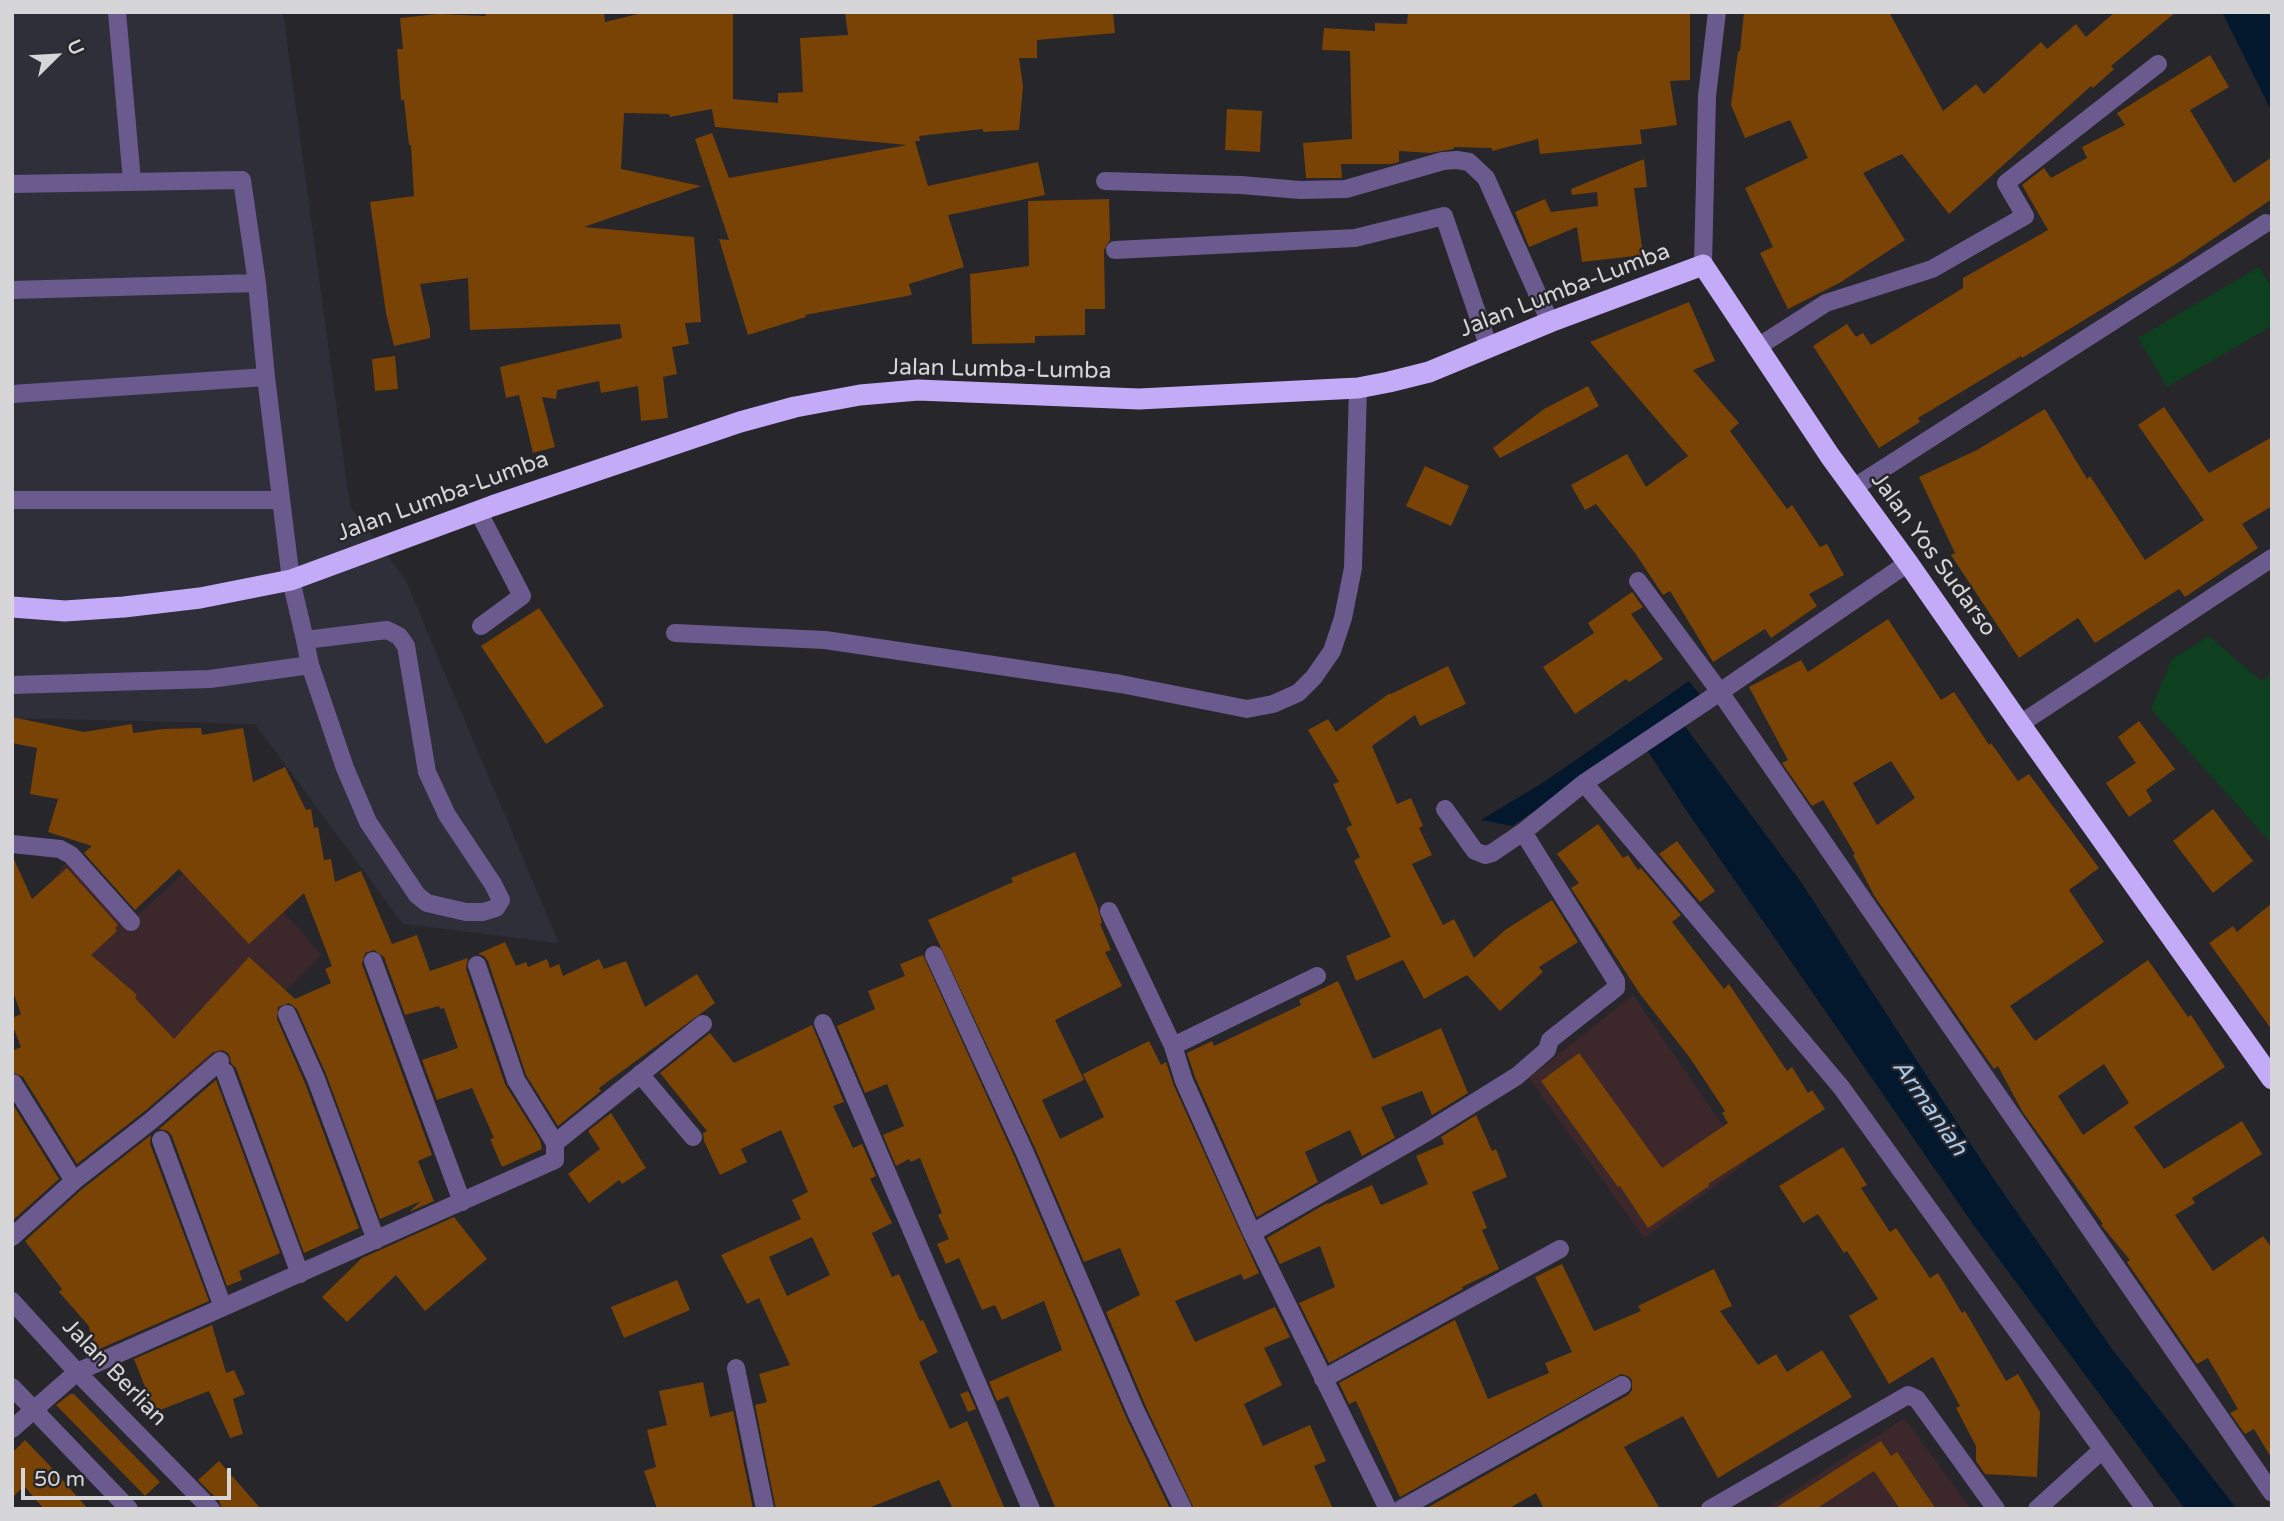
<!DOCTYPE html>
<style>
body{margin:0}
#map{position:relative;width:2284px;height:1521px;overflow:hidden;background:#26262b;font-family:"Varela Round",sans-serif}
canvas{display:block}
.frame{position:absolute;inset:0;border:14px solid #d6d6d9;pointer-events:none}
.north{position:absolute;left:21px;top:21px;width:70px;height:70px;-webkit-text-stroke:5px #26262b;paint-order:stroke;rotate:66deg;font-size:19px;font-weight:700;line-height:28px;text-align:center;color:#d6d6d9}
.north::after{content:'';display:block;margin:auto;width:24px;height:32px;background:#d6d6d9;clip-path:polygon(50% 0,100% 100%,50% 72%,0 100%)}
.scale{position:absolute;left:21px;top:1468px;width:210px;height:32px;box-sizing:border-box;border:4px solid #d6d6d9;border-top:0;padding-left:9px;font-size:21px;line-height:24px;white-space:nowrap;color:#d6d6d9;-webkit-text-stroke:5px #26262b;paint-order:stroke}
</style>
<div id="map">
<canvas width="2284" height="1521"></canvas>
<div class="frame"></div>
<div class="north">U</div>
<div class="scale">50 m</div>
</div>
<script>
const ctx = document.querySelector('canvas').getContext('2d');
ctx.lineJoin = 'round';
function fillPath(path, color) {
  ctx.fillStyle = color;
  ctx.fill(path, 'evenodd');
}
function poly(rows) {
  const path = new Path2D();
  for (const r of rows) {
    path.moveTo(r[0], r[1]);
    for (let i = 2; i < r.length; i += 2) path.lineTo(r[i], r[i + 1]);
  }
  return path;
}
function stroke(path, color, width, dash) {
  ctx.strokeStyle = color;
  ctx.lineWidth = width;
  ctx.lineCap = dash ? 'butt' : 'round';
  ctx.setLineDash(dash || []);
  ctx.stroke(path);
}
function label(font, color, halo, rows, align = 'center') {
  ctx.font = font + ' "Varela Round",sans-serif';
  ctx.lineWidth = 5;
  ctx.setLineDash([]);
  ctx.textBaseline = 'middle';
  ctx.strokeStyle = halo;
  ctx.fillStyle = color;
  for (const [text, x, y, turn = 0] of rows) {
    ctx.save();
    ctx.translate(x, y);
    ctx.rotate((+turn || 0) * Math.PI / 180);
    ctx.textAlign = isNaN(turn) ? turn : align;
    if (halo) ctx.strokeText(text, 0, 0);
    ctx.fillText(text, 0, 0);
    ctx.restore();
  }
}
const built = poly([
 [12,12,283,12,350,506,405,579,559,943,403,924,255,724,12,718]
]);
const education = poly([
 [221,838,321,955,187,1091,72,981,42,895,68,859,135,918],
 [1633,995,1748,1162,1644,1238,1529,1078],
 [1904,1418,1971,1509,1766,1509]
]);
const green = poly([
 [2259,267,2272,288,2272,326,2167,387,2138,338],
 [2209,636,2261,681,2272,674,2272,844,2151,709,2172,659]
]);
const water = poly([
 [2222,12,2272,12,2272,112],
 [1689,681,1700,695,1675,713,1801,882,1991,1175,2112,1349,2237,1509,2185,1509,1975,1227,1686,810,1640,739,1512,826,1481,820,1544,782]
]);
const building = poly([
 [485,12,604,12,605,22,646,12,733,12,733,99,778,103,778,93,803,92,800,38,848,35,845,12,1113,12,1115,33,1037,40,1037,58,1019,58,1023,86,1019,130,983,132,983,129,919,136,920,141,915,141,928,186,1038,162,1045,195,948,215,964,267,909,284,912,295,805,315,806,317,748,335,719,239,729,240,695,139,712,133,729,178,907,145,715,127,712,109,670,117,669,114,624,113,621,169,701,186,584,227,694,237,701,322,685,323,689,344,672,347,677,374,663,377,668,418,641,421,638,386,601,393,599,381,557,390,556,399,542,397,555,447,533,453,519,395,506,398,500,367,622,338,620,324,470,330,468,278,420,284,430,329,430,338,394,346,386,313,370,202,414,196,411,145,409,145,404,100,401,100,397,49,403,49,400,18,438,14,486,16],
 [1408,12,1690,12,1690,80,1670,81,1677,125,1640,130,1642,144,1540,154,1538,139,1492,151,1492,148,1454,147,1454,149,1430,153,1399,151,1399,162,1391,164,1341,164,1342,178,1306,178,1303,143,1352,139,1350,51,1322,50,1324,28,1375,31,1375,23,1407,24],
 [1744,12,1889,12,1943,111,1976,84,1984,94,2041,42,2047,49,2076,24,2086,37,2115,12,2176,12,2111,66,2114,69,2093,88,2091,86,1949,214,1902,154,1863,173,1905,240,1841,282,1788,309,1760,253,1773,247,1745,188,1808,158,1790,120,1745,138,1731,105,1738,51,1740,51],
 [2210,55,2229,87,2190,110,2234,183,2272,157,2272,199,2179,262,2022,358,2021,356,1918,418,1920,422,1879,448,1813,346,1847,324,1856,337,1863,333,1871,345,1963,288,1963,278,2048,230,2022,185,2044,168,2051,178,2087,158,2082,147,2125,125,2117,113],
 [1227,109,1262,111,1260,152,1225,150],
 [1644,159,1647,187,1634,188,1643,255,1582,262,1577,227,1529,247,1515,212,1545,199,1551,212,1598,206,1597,192,1572,195,1571,189],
 [1109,199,1110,240,1104,250,1105,309,1085,309,1085,335,1035,336,1035,343,972,344,970,274,1029,266,1028,201],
 [1689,302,1715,361,1693,370,1739,423,1730,431,1787,509,1792,505,1820,547,1827,544,1844,575,1809,594,1817,606,1771,638,1765,629,1713,662,1670,591,1663,595,1635,553,1596,504,1585,510,1571,485,1627,454,1646,487,1688,456,1590,342],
 [395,356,398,389,375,391,372,359],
 [1588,386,1599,406,1500,458,1493,448,1544,409],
 [2164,407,2209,473,2272,437,2272,506,2242,524,2258,548,2185,597,2179,589,2095,643,2078,618,2019,658,1951,555,1955,553,1919,477,1977,450,2045,409,2087,479,2090,476,2145,560,2204,520,2138,425],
 [1425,466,1469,486,1451,526,1406,506],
 [1632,592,1643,607,1631,614,1663,659,1629,682,1626,679,1575,714,1543,667,1594,633,1588,623],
 [539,608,604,706,546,744,481,646],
 [1888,619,1941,700,1954,692,1989,745,1991,743,2018,781,2029,774,2099,868,2069,890,2104,942,2010,1006,2035,1041,2148,960,2188,1017,2191,1015,2225,1067,2134,1127,2164,1169,2242,1121,2262,1154,2192,1198,2195,1203,2175,1215,2213,1271,2263,1236,2272,1248,2272,1459,2254,1429,2245,1434,2230,1413,2238,1409,2208,1358,2197,1364,2127,1262,2130,1260,2101,1225,2103,1224,2022,1111,1998,1066,1994,1069,1875,897,1853,855,1855,854,1823,800,1812,806,1782,763,1788,760,1749,687,1801,660,1808,672],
 [1891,761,1915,798,1877,825,1853,783],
 [2104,1064,2129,1103,2083,1135,2058,1096],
 [1448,666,1466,704,1420,726,1415,715,1372,746,1397,804,1411,798,1423,826,1419,828,1432,855,1412,864,1443,925,1454,919,1474,958,1505,930,1552,900,1578,942,1539,967,1543,972,1500,1011,1467,975,1424,999,1403,960,1356,981,1346,956,1391,937,1354,861,1360,857,1346,828,1352,825,1333,784,1339,782,1308,730,1328,719,1336,732,1390,693,1391,694],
 [12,717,84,732,132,724,133,733,164,729,201,728,202,735,243,728,253,782,285,767,306,810,311,809,314,828,318,827,324,860,331,859,335,882,361,871,392,944,417,935,430,971,468,958,466,969,505,1084,540,1140,542,1149,502,1167,490,1139,494,1138,472,1088,437,1100,422,1060,458,1048,444,1008,440,1009,439,1006,405,1015,384,957,374,950,365,953,362,964,432,1155,418,1161,434,1201,409,1212,421,1201,380,1219,326,1074,297,1009,289,1003,278,1007,277,1019,305,1083,359,1228,304,1253,236,1068,231,1063,229,1054,223,1050,213,1052,145,1111,77,1164,23,1077,12,1072,12,1051,21,1047,12,1024,12,1018,21,1014,12,989,12,855,32,899,67,868,118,925,115,928,117,931,91,955,137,995,135,998,174,1039,249,957,295,999,331,983,325,969,332,966,304,893,249,944,179,869,135,910,84,853,92,846,48,832,58,799,30,794,37,748,12,743],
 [2139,721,2175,769,2146,790,2152,801,2129,817,2106,783,2136,763,2118,737],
 [2213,809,2253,861,2213,893,2173,841],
 [1598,824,1623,858,1628,855,1638,870,1641,868,1681,915,1672,922,1724,989,1729,984,1787,1071,1792,1067,1808,1093,1812,1090,1825,1109,1708,1184,1709,1186,1648,1228,1620,1186,1618,1187,1541,1081,1579,1053,1662,1168,1728,1123,1722,1113,1725,1111,1690,1058,1640,994,1571,888,1579,883,1557,854],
 [1677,841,1715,891,1700,902,1659,854],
 [1075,852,1098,908,1102,923,1100,924,1111,950,1105,952,1122,986,1055,1020,1084,1080,1042,1100,1060,1139,1104,1117,1083,1074,1149,1041,1161,1065,1166,1062,1174,1086,1259,1273,1244,1280,1241,1274,1175,1301,1195,1342,1275,1307,1290,1337,1264,1348,1282,1385,1244,1404,1263,1446,1310,1425,1326,1461,1314,1466,1333,1509,1194,1509,1146,1407,1106,1312,1140,1295,1120,1248,1084,1262,1035,1148,928,920,1013,882,1011,878],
 [2272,903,2272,1030,2209,943,2233,926,2237,932],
 [505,942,516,966,526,962,528,967,547,959,550,968,559,964,563,976,599,959,604,969,626,961,645,1007,697,974,715,1003,599,1088,601,1091,558,1126,526,1075,488,961,484,956,478,954],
 [923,955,1015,1158,1126,1417,1170,1509,1056,1509,1008,1396,997,1401,989,1382,1062,1350,1044,1301,1002,1320,995,1305,982,1310,959,1258,946,1264,937,1244,949,1239,938,1215,942,1213,920,1158,911,1162,909,1159,896,1166,883,1135,904,1126,887,1084,865,1093,837,1026,875,1009,868,991,905,976,900,964],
 [1338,981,1373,1059,1441,1028,1468,1093,1432,1115,1422,1091,1381,1107,1395,1138,1362,1156,1350,1130,1305,1152,1318,1182,1257,1217,1195,1077,1187,1053,1212,1041,1214,1046,1301,1005,1299,1000],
 [812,1025,844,1102,833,1106,853,1148,862,1144,876,1176,870,1179,892,1223,872,1233,892,1277,899,1274,920,1321,923,1320,938,1352,919,1362,950,1429,967,1421,1005,1509,953,1509,939,1480,866,1509,776,1509,755,1405,767,1402,759,1374,790,1365,759,1298,747,1304,721,1255,801,1219,792,1200,808,1192,781,1130,741,1149,747,1162,720,1175,704,1141,703,1133,707,1131,660,1073,710,1033,734,1063],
 [812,1237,830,1275,787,1296,769,1257],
 [216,1080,280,1253,239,1271,242,1280,227,1286,172,1136,168,1131,159,1129],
 [12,1103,59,1179,12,1221],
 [611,1113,646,1168,622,1184,619,1180,589,1203,568,1174,600,1149,588,1131],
 [1476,1115,1492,1151,1496,1149,1507,1177,1472,1192,1487,1228,1482,1230,1499,1269,1462,1287,1463,1289,1329,1363,1299,1303,1335,1287,1320,1246,1280,1264,1267,1238,1327,1203,1328,1204,1372,1185,1381,1205,1428,1184,1416,1156,1444,1144,1441,1137],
 [151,1135,150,1144,209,1301,97,1350,88,1325,59,1292,62,1289,25,1241,81,1190],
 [1843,1147,1867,1185,1861,1188,1890,1232,1896,1228,1930,1278,1938,1273,1962,1313,1965,1311,2006,1381,2018,1374,2040,1412,2037,1477,1985,1474,1976,1461,1976,1446,1956,1408,1960,1406,1933,1357,1889,1384,1849,1316,1878,1299,1847,1251,1844,1253,1818,1214,1803,1223,1779,1186],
 [454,1217,487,1259,425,1311,396,1275,347,1322,322,1297,362,1258],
 [1562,1264,1594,1331,1641,1311,1638,1306,1714,1269,1732,1306,1720,1311,1758,1365,1776,1354,1787,1372,1822,1350,1852,1397,1718,1478,1683,1416,1624,1447,1660,1509,1544,1509,1536,1493,1508,1509,1425,1509,1628,1395,1632,1390,1632,1380,1628,1376,1621,1374,1400,1497,1356,1401,1349,1404,1339,1383,1455,1320,1488,1399,1549,1373,1545,1363,1572,1352,1535,1277],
 [677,1280,690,1310,624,1338,611,1307],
 [212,1325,226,1373,234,1370,245,1394,233,1399,243,1434,230,1438,209,1391,155,1412,134,1359],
 [703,1382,710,1417,733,1411,753,1509,657,1509,644,1471,656,1467,647,1430,667,1425,659,1391],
 [968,1391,976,1409,968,1412,960,1394],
 [70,1394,74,1394,160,1482,145,1496,56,1405],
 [25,1440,51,1467,88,1509,44,1509,24,1486,12,1498,12,1453],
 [1881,1441,1891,1456,1897,1452,1936,1509,1900,1509,1874,1471,1816,1509,1774,1509],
 [219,1461,261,1509,222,1509,219,1501,198,1480]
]);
const minor = poly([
 [117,12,132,181],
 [1105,181,1241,185,1300,190,1346,189,1443,161,1457,160,1469,162,1486,178,1550,322],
 [12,184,242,180,257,283,266,377,291,580,305,640],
 [1115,250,1355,238,1444,216,1489,348],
 [1703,265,1707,96,1717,12],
 [12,290,257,283],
 [1756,348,1826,303,1932,269,2025,216,2006,183,2158,64],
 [12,394,266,377],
 [1853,488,2266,223],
 [12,500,281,500],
 [478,511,522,596,481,626],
 [1908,563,1720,692,2272,1493],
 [387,630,399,636,406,646,427,772,447,815,493,884,501,900,496,908,483,912,466,912,427,903,417,895,368,822,345,768,310,665,305,640,387,630],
 [675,633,825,640,1121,684,1247,709,1273,704,1298,693,1314,677,1332,651,1343,618,1353,568,1358,388],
 [12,685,210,679,310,665],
 [2020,724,2272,558],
 [1584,783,1841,1087,2145,1509],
 [1445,809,1475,851,1485,855,1492,853,1523,832,1584,783,1720,692,1638,581],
 [12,844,60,849,71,855,131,922],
 [1109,911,1173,1046,1184,1081,1252,1233,1388,1509],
 [934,955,1025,1153,1136,1412,1183,1509],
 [373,961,462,1202],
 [287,1014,316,1079,376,1240],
 [823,1023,1031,1509],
 [1173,1046,1317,976],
 [225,1072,300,1274],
 [640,1074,693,1137],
 [161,1140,223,1307],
 [555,1143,703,1024],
 [74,1181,152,1120,220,1061],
 [1252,1233,1424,1134,1517,1076,1547,1050,1550,1040,1616,988,1616,981,1523,832],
 [12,1237,74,1181,13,1083],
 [12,1301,77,1372,211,1509],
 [736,1368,765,1509],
 [1323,1379,1560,1249],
 [12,1387,129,1509],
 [12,1429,77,1372,555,1160,555,1143,516,1080,477,965],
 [1401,1509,1622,1385],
 [1710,1509,1908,1395,1917,1399,1996,1509],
 [2037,1509,2102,1450]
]);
const highway = poly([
 [12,607,65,611,124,607,200,598,291,580,492,506,740,422,795,407,860,395,918,390,1139,399,1358,388,1389,382,1429,372,1550,322,1703,265,1830,456,1908,563,2020,724,2272,1079]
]);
const streetNames = [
 ["Jalan Lumba-Lumba",1565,291,-21],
 ["Jalan Lumba-Lumba",1000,370,1],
 ["Jalan Lumba-Lumba",443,497,-20],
 ["Jalan Yos Sudarso",1933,555,54],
 ["Jalan Berlian",114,1373,46]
];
const waterNames = [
 ["Armaniah",1929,1108,55]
];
fillPath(built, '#2f2f3a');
fillPath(education, '#3c282b');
fillPath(green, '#0e3f1e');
fillPath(water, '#03182d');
fillPath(building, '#794305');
stroke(minor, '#6b5a8e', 18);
stroke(highway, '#c4abf8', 21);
label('23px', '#d6d6d9', '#26262b', streetNames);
label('italic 24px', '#a7caed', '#26262b', waterNames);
</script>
